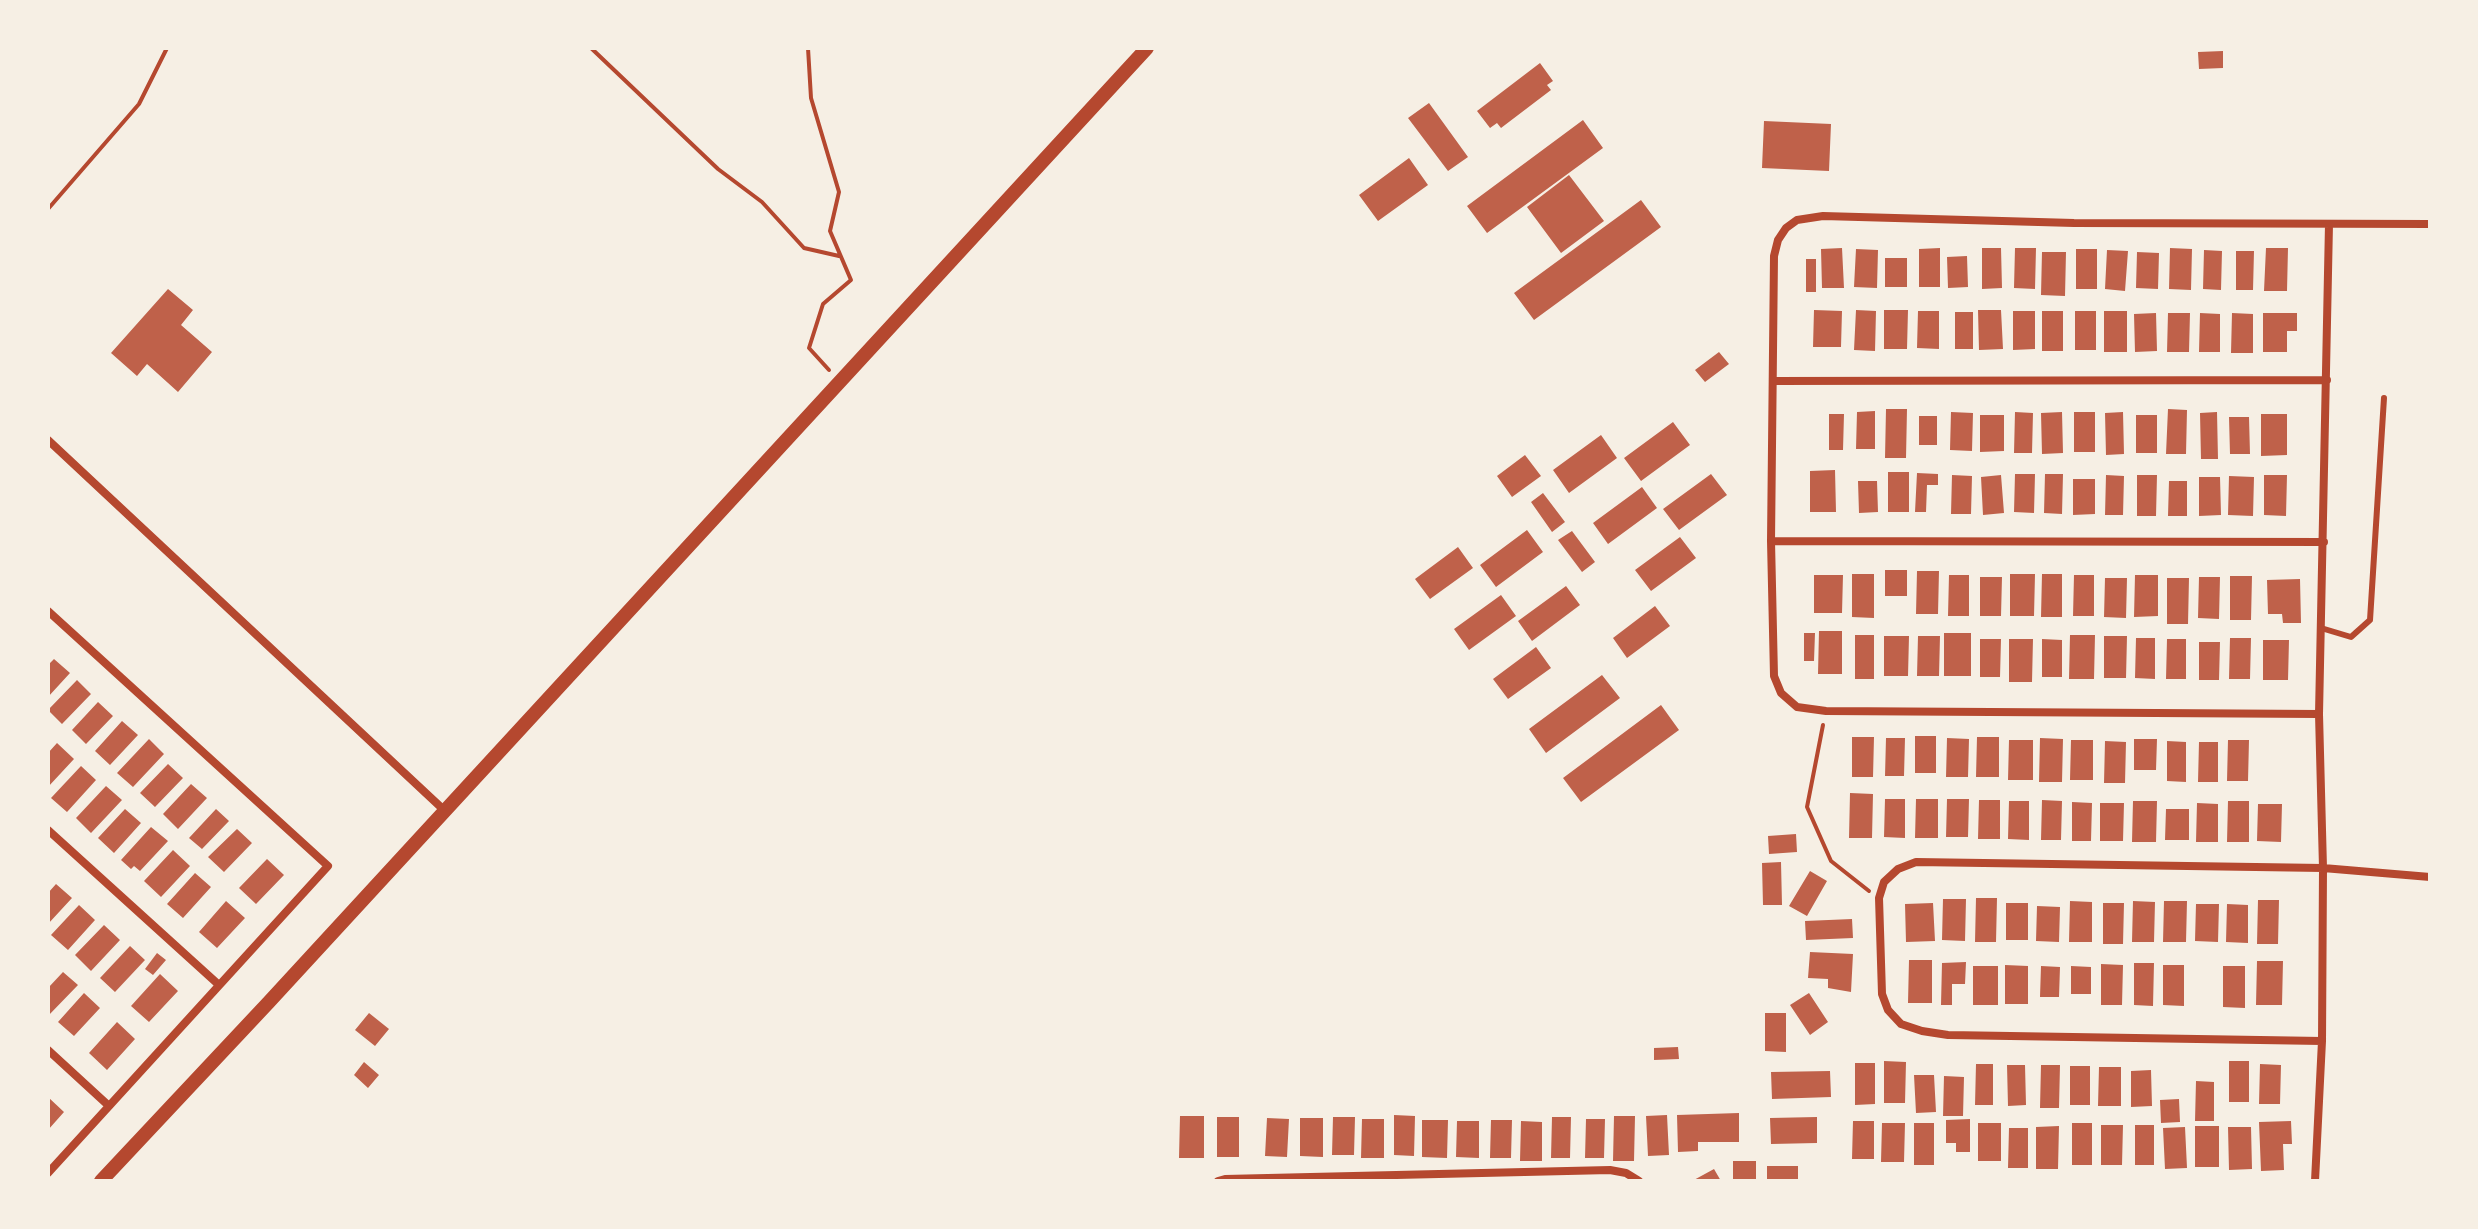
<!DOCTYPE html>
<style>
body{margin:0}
#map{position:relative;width:2478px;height:1229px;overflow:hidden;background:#f6efe4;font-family:"Noto Sans",sans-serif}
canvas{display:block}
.frame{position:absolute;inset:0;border:50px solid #f6efe4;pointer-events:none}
</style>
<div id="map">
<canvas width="2478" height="1229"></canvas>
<div class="frame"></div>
</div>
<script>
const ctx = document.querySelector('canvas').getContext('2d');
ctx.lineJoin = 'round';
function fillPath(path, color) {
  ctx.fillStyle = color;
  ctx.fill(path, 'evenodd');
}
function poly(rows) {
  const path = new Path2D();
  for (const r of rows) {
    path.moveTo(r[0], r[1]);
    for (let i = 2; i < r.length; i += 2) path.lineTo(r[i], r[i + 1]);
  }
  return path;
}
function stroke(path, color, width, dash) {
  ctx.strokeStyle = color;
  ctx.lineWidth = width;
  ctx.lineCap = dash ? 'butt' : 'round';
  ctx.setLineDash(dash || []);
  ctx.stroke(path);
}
const building = poly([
 [2223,51,2223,68,2199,69,2198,52],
 [1540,63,1553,81,1547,85,1551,90,1501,128,1497,123,1490,128,1477,111],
 [1429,103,1468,157,1448,171,1408,118],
 [1583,120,1603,148,1487,233,1467,206],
 [1764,121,1831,124,1829,171,1762,168],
 [1409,158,1428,185,1378,221,1359,195],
 [1569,175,1604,221,1561,253,1527,207],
 [1641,200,1661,227,1534,320,1514,293],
 [1842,248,1844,288,1822,288,1821,249],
 [1940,248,1940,287,1919,287,1919,249],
 [1982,248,2001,248,2002,288,1982,289],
 [2015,248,2036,248,2035,289,2014,288],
 [2170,248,2192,249,2191,290,2169,289],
 [2266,248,2288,248,2287,291,2264,291],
 [1856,249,1878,250,1877,288,1854,287],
 [2076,249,2097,249,2097,289,2076,289],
 [2107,250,2128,251,2125,291,2105,289],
 [2204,250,2222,251,2221,290,2203,289],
 [2236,251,2254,251,2253,290,2236,290],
 [2042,252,2066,252,2065,296,2041,295],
 [2137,252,2159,253,2158,289,2136,288],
 [1967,256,1968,287,1948,288,1947,257],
 [1885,258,1907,258,1907,287,1885,287],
 [1806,259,1816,259,1816,292,1806,292],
 [168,289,193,310,181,325,212,352,178,392,147,364,137,376,111,353],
 [1814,310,1842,311,1841,347,1813,347],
 [1856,310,1876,311,1875,351,1854,350],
 [1884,310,1908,310,1907,349,1884,349],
 [1978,310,2001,310,2003,349,1979,350],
 [1918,311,1939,311,1939,349,1917,348],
 [2013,311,2035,311,2035,349,2013,350],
 [2042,311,2063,311,2063,351,2042,351],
 [2075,311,2096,311,2096,350,2075,350],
 [2104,311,2127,311,2127,352,2104,352],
 [1955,312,1973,312,1973,349,1955,349],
 [2156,313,2157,351,2135,352,2134,314],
 [2168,313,2190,313,2189,352,2167,352],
 [2200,313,2220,314,2220,352,2199,352],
 [2232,313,2253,314,2253,353,2231,353],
 [2263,313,2297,313,2297,331,2287,331,2287,352,2263,352],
 [1719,352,1729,364,1705,382,1695,370],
 [1886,409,1907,409,1906,458,1885,458],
 [2168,409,2187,410,2186,454,2166,454],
 [1875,411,1875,449,1856,449,1857,412],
 [1951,412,1973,413,1972,451,1950,450],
 [2015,412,2033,413,2032,453,2014,453],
 [2062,412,2063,453,2042,454,2041,413],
 [2074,412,2095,412,2095,452,2074,452],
 [2123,412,2124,454,2106,455,2105,413],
 [2217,412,2218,459,2201,459,2200,413],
 [1829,414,1844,414,1843,450,1829,450],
 [2261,414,2287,414,2287,455,2261,456],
 [1980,415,2004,415,2004,451,1980,452],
 [2136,415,2157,415,2157,453,2136,453],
 [1919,416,1937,416,1937,445,1919,445],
 [2229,417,2249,417,2250,454,2230,454],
 [1673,422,1690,445,1641,481,1624,458],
 [1601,435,1617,458,1569,493,1553,470],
 [1525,455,1541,476,1512,497,1497,476],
 [1835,470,1836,512,1810,512,1810,471],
 [1888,472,1909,472,1909,512,1888,512],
 [1917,473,1938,474,1938,485,1927,485,1926,512,1915,512],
 [1711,474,1727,495,1679,530,1663,509],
 [2015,474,2035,474,2034,513,2014,512],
 [2045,474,2063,474,2062,514,2044,513],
 [1952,475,1972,476,1971,514,1951,514],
 [2001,475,2004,513,1983,515,1981,477],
 [2106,475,2124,476,2123,515,2105,515],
 [2137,475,2157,475,2156,516,2137,516],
 [2264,475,2287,475,2286,516,2264,515],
 [2229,476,2254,477,2253,516,2228,515],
 [2199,477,2220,477,2221,515,2199,516],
 [2073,479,2095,479,2095,514,2073,515],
 [1858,481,1877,481,1878,512,1859,513],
 [2169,481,2187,481,2187,516,2168,516],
 [1642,487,1657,508,1608,544,1593,523],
 [1543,493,1565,522,1552,532,1531,502],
 [1527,530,1543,552,1496,587,1480,565],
 [1572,531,1595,562,1582,572,1558,540],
 [1680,537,1696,558,1651,591,1635,570],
 [1458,547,1473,568,1430,599,1415,579],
 [1885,570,1907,570,1907,596,1885,596],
 [1917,571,1939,571,1938,614,1916,614],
 [1852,574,1874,574,1874,618,1852,617],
 [2010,574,2035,574,2034,616,2010,616],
 [2042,574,2062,574,2062,617,2041,617],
 [1814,575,1843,575,1842,613,1814,613],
 [1949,575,1969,575,1969,616,1948,616],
 [2074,575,2094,575,2094,616,2073,616],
 [2135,575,2158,575,2158,616,2134,617],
 [2230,576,2252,576,2251,620,2230,620],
 [1980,577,2002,577,2001,616,1980,616],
 [2199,577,2220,577,2219,619,2198,618],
 [2105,578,2127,578,2126,618,2104,617],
 [2167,578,2189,578,2188,624,2167,624],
 [2300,579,2301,623,2283,623,2282,614,2268,614,2267,580],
 [1566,586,1580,605,1532,641,1518,621],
 [1501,595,1516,616,1469,650,1454,629],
 [1655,606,1670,626,1627,658,1613,638],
 [1819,631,1842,631,1842,674,1818,674],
 [1804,633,1815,633,1814,661,1804,661],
 [1944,633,1971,633,1971,676,1944,676],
 [1855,635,1874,635,1874,679,1855,679],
 [2070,635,2095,635,2094,679,2069,679],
 [1884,636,1909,636,1908,676,1884,676],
 [1918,636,1940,636,1939,676,1917,676],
 [2104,636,2127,636,2126,678,2104,678],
 [2136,638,2155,638,2155,679,2135,678],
 [2230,638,2251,638,2250,679,2229,679],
 [1980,639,2001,639,2000,677,1980,677],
 [2009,639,2033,639,2032,682,2009,682],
 [2042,639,2062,640,2062,677,2042,677],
 [2167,639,2186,639,2186,679,2166,679],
 [2263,640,2289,640,2288,680,2263,680],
 [2199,642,2220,642,2219,680,2199,680],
 [1536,647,1551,668,1508,699,1493,679],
 [54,659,70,673,48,697,48,665],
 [1602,675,1620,698,1546,753,1529,729],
 [77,680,91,694,62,724,48,710],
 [98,702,113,716,86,744,72,730],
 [1661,705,1679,730,1581,802,1563,778],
 [122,721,138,735,110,765,95,751],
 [1915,736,1936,736,1936,773,1915,773],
 [1852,737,1874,737,1873,777,1852,777],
 [1977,737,1999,737,1999,777,1976,777],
 [1886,738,1905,738,1904,776,1885,776],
 [1947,738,1969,739,1968,777,1946,777],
 [2040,738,2063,739,2062,782,2039,782],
 [149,739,164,754,133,787,117,773],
 [2134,739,2157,739,2156,770,2134,770],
 [2009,740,2033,740,2033,780,2008,780],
 [2071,740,2093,740,2093,780,2070,780],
 [2228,740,2249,740,2248,781,2227,781],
 [2105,741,2126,742,2125,783,2104,783],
 [2167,741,2186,742,2186,782,2167,781],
 [2199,742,2218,742,2218,782,2198,782],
 [57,743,74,759,48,787,48,753],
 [168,764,183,778,155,807,140,793],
 [81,766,96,780,67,812,51,798],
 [191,784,207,798,178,829,163,814],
 [106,786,122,800,91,833,76,818],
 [1850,793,1873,794,1872,838,1849,838],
 [1885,799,1905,799,1905,838,1884,837],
 [1916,799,1938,799,1938,838,1915,838],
 [1947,799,1969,799,1968,837,1946,837],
 [1979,800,2000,800,2000,839,1978,839],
 [2042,800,2062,801,2061,840,2041,840],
 [2009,801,2029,801,2029,840,2008,839],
 [2133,801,2157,801,2156,842,2132,842],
 [2228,801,2249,801,2249,842,2227,842],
 [2072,802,2092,803,2091,841,2072,841],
 [2100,803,2124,803,2123,841,2100,841],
 [2197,803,2218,804,2218,842,2196,842],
 [2258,804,2282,804,2281,842,2257,841],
 [125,809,141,823,114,853,98,838],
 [216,809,229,821,202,849,189,838],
 [2166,809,2189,809,2189,840,2165,840],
 [151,827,168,841,140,871,134,866,131,869,121,860],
 [237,829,252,843,224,872,208,857],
 [1796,834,1797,852,1769,854,1768,836],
 [173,850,190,866,161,897,144,881],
 [267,859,284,875,256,904,239,888],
 [1781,862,1782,905,1763,905,1762,863],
 [1810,871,1827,881,1807,916,1789,906],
 [195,873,211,887,183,918,167,904],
 [56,884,72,898,48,924,48,893],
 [1976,898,1997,898,1996,942,1975,942],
 [1943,899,1966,899,1965,941,1942,940],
 [2258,900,2279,900,2278,944,2257,944],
 [226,901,245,918,217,948,199,932],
 [2070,901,2092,902,2092,942,2069,942],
 [2133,901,2155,902,2154,942,2132,942],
 [2164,901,2187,901,2186,942,2163,942],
 [1933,903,1935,941,1906,942,1905,904],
 [2006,903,2028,903,2028,940,2006,940],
 [2103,903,2124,903,2123,944,2103,944],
 [2196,904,2219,904,2218,942,2195,941],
 [2227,904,2248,905,2248,943,2226,942],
 [79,905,95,920,68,950,51,935],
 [2037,906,2060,907,2059,942,2036,941],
 [1852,919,1853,938,1806,940,1805,921],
 [104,925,120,940,91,971,75,955],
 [130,946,145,960,115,992,100,978],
 [1810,952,1853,954,1851,992,1828,988,1828,979,1808,978],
 [157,953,166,960,153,975,145,969],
 [1909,960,1932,960,1932,1003,1908,1003],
 [2257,961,2283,961,2282,1005,2256,1005],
 [1966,962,1965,984,1952,984,1952,1005,1941,1005,1942,963],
 [2134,963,2154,963,2153,1006,2134,1005],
 [2101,964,2123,965,2122,1005,2101,1005],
 [2005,965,2028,966,2028,1004,2005,1004],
 [2163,965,2184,965,2184,1006,2163,1005],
 [1973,966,1998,966,1998,1005,1973,1005],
 [2041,966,2060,967,2059,997,2040,997],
 [2071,966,2091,967,2091,994,2071,994],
 [2223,966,2245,966,2245,1008,2223,1007],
 [63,972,78,985,48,1016,48,988],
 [160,974,178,991,149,1022,131,1006],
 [84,993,100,1008,74,1036,58,1022],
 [1809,993,1828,1022,1810,1035,1790,1005],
 [369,1013,389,1029,375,1046,355,1030],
 [1765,1013,1786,1013,1786,1052,1765,1051],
 [117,1022,135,1039,107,1070,89,1053],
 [1678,1047,1679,1059,1654,1060,1654,1048],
 [1884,1061,1906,1062,1905,1103,1884,1103],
 [2229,1061,2249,1061,2249,1102,2229,1102],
 [364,1062,379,1075,368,1088,354,1075],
 [1855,1063,1875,1063,1875,1104,1855,1105],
 [1976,1064,1993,1064,1993,1105,1975,1105],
 [2260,1064,2281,1065,2280,1104,2259,1104],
 [2007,1065,2025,1065,2026,1105,2008,1106],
 [2041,1065,2060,1065,2059,1108,2040,1108],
 [2070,1066,2090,1066,2090,1105,2070,1105],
 [2099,1067,2121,1067,2121,1106,2098,1106],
 [2151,1070,2152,1106,2131,1107,2131,1071],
 [1830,1071,1831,1097,1772,1099,1771,1072],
 [1914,1075,1934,1075,1936,1112,1916,1113],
 [1944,1076,1964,1077,1963,1116,1943,1116],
 [2196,1081,2214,1082,2214,1121,2195,1121],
 [48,1097,64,1112,48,1130],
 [2179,1099,2180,1122,2161,1123,2160,1100],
 [1739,1113,1739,1142,1698,1142,1698,1151,1678,1152,1677,1115],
 [1394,1115,1415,1116,1414,1156,1394,1155],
 [1667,1115,1669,1155,1648,1156,1646,1116],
 [1180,1116,1204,1116,1204,1158,1179,1158],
 [1614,1116,1635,1116,1634,1161,1613,1161],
 [1217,1117,1239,1117,1239,1157,1217,1157],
 [1333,1117,1355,1117,1354,1155,1332,1155],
 [1552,1117,1571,1117,1570,1158,1551,1158],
 [1817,1117,1817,1143,1771,1144,1770,1118],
 [1267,1118,1289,1119,1287,1157,1265,1156],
 [1300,1118,1323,1118,1323,1157,1300,1156],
 [1362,1119,1384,1119,1384,1158,1361,1158],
 [1586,1119,1605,1119,1604,1158,1585,1158],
 [1970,1119,1970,1152,1956,1152,1956,1143,1946,1143,1946,1120],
 [1422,1120,1448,1120,1447,1158,1422,1157],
 [1491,1120,1512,1120,1511,1158,1490,1158],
 [1457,1121,1479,1121,1479,1158,1456,1157],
 [1521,1121,1542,1122,1542,1161,1520,1161],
 [1853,1121,1874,1121,1874,1159,1852,1159],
 [2291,1121,2292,1144,2283,1144,2284,1170,2261,1171,2259,1122],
 [1882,1123,1905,1123,1904,1162,1881,1162],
 [1914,1123,1934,1123,1934,1165,1914,1165],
 [1978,1123,2001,1123,2001,1161,1978,1161],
 [2072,1123,2092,1123,2092,1165,2072,1165],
 [2101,1125,2123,1125,2122,1165,2101,1165],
 [2135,1125,2154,1125,2154,1165,2135,1165],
 [2059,1126,2058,1169,2036,1169,2036,1127],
 [2195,1126,2219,1126,2219,1167,2195,1167],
 [2185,1127,2187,1168,2165,1169,2163,1128],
 [2228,1127,2251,1127,2252,1169,2229,1170],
 [2009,1128,2028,1128,2028,1168,2008,1168],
 [1733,1161,1756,1161,1756,1181,1733,1181],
 [1767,1166,1798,1166,1798,1181,1767,1181],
 [1714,1169,1721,1181,1692,1181]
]);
const path = poly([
 [591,48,718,169,762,202,804,248,839,256],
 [808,48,811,98,839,192,830,231,851,280,823,304,809,348,829,370],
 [48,209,139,104,167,48],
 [1823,725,1807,807,1831,861,1869,891]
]);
const service = poly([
 [2321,628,2351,637,2370,620,2384,398]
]);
const minor = poly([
 [1774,381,2327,380],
 [48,440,445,811],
 [1771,541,2324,542],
 [48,611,328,866,48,1173],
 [2319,714,1826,711,1797,707,1781,693,1774,676,1771,541,1774,256,1778,240,1786,228,1797,220,1823,216,2074,223,2430,224],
 [48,830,219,985],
 [2322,1041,1948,1035,1922,1031,1901,1024,1888,1010,1882,994,1879,898,1884,882,1898,869,1916,862,2323,868,2430,877],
 [48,1050,109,1106],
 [1218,1181,1225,1179,1610,1170,1626,1173,1639,1181],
 [2315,1181,2322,1041,2323,868,2319,714,2329,224]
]);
const tertiary = poly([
 [101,1181,268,1003,1147,48]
]);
fillPath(building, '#bf614a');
stroke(path, '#b5482f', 4);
stroke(service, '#b5482f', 6);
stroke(minor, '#b5482f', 8);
stroke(tertiary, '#b5482f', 14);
</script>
